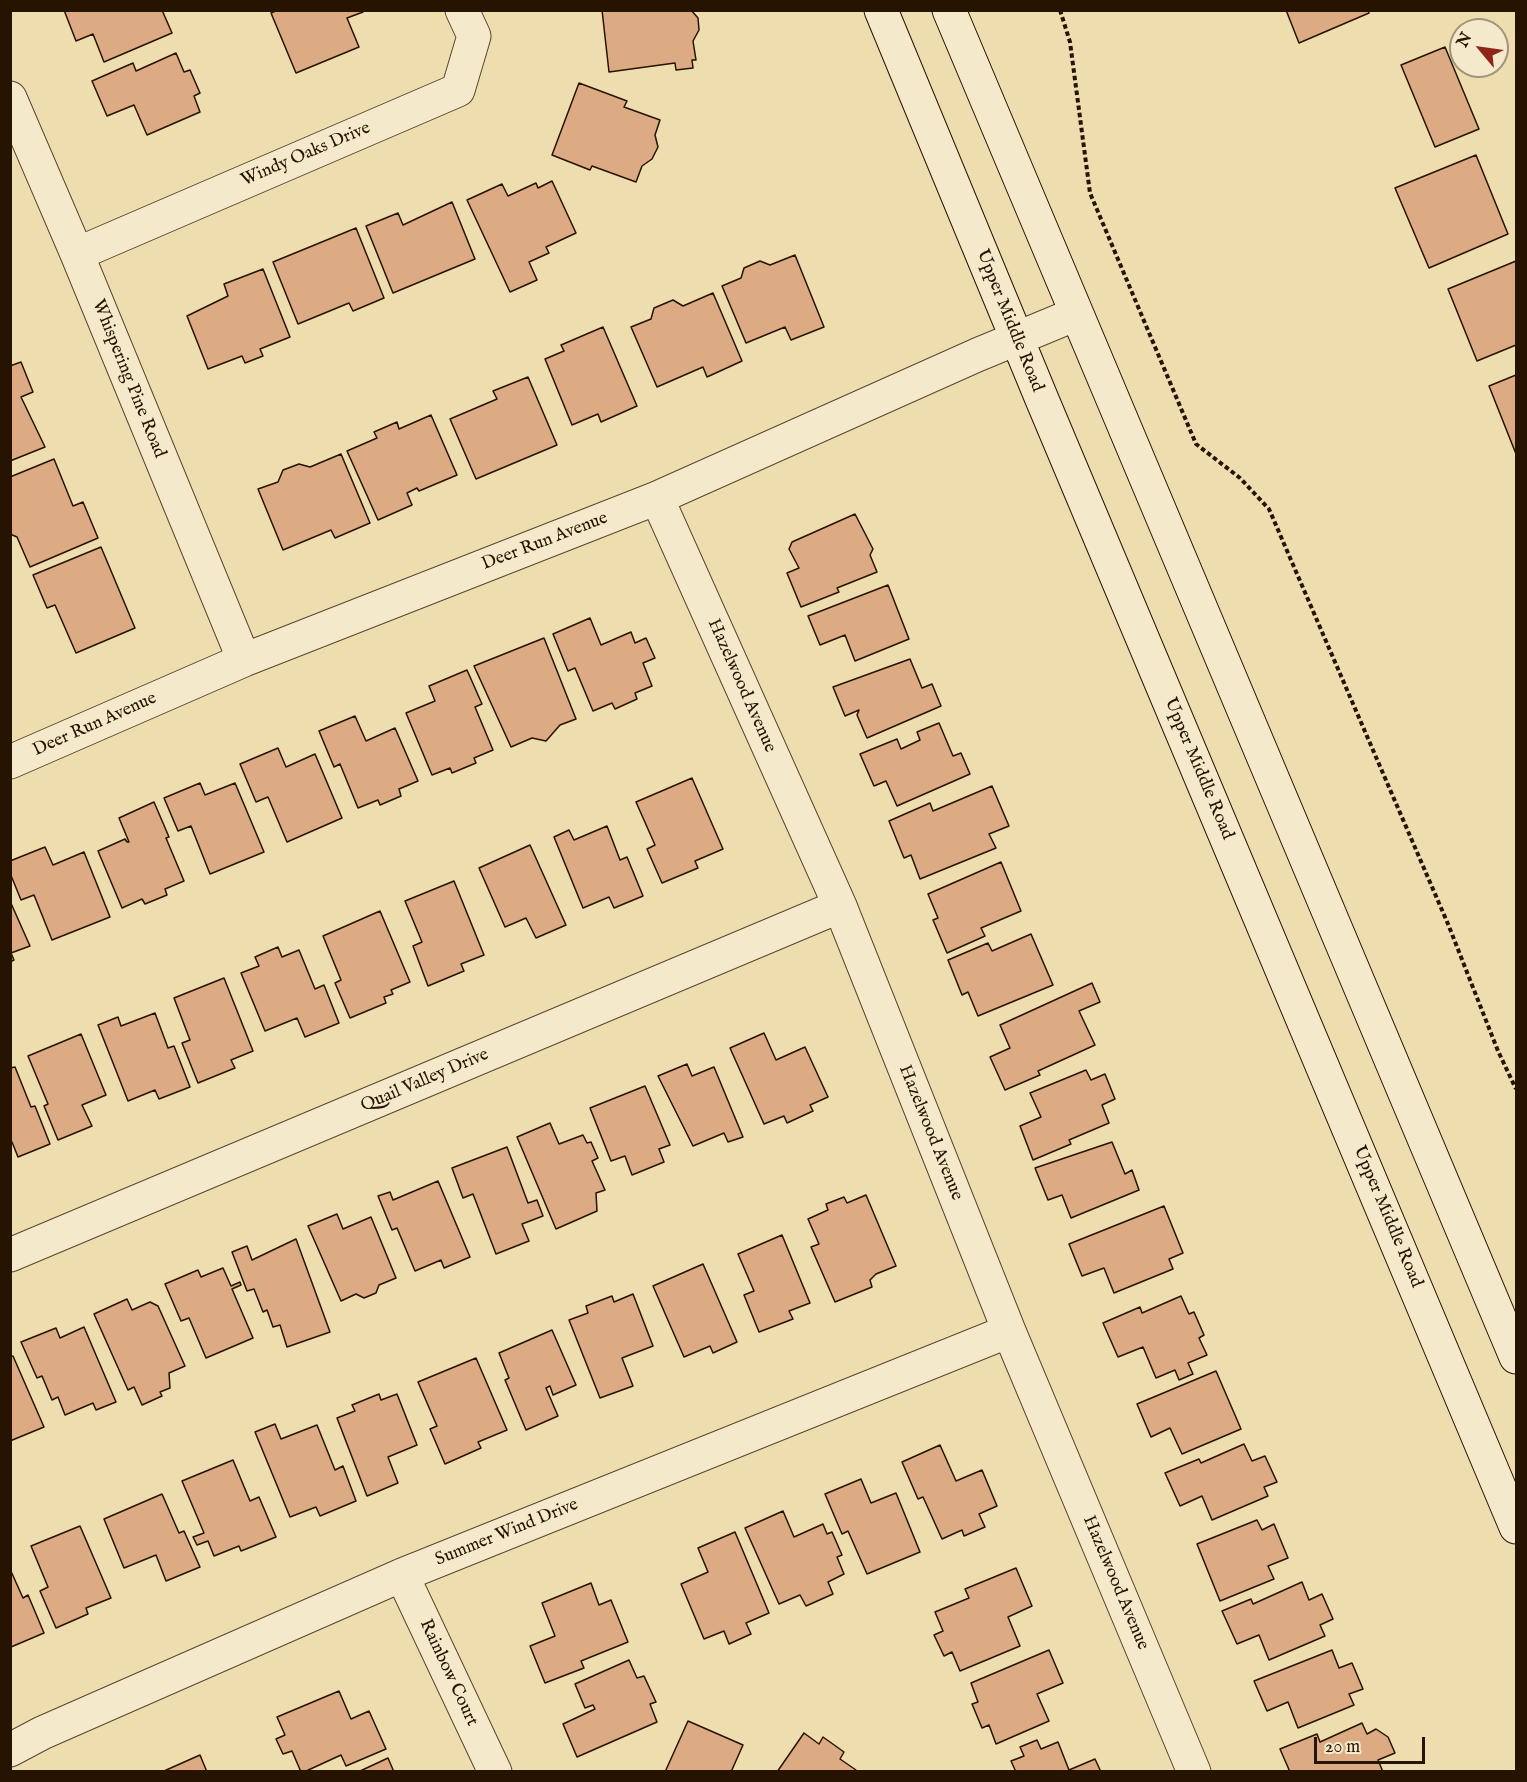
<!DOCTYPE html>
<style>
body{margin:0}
#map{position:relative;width:1527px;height:1782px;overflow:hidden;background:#eedeaf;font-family:"IM FELL English",serif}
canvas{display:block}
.frame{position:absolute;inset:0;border:12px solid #261300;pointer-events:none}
.north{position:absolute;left:1449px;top:18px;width:60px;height:60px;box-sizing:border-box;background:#f4eacb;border:2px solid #a2947a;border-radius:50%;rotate:299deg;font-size:16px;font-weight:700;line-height:24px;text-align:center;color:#261300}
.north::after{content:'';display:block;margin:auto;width:21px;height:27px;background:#8f2418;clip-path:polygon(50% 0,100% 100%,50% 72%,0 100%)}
.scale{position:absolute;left:1314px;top:1737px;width:111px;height:27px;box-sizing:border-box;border:3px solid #261300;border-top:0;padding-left:8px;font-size:18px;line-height:21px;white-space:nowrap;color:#261300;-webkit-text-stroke:4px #f4eacb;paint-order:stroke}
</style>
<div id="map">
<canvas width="1527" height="1782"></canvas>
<div class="frame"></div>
<div class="north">N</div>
<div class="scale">20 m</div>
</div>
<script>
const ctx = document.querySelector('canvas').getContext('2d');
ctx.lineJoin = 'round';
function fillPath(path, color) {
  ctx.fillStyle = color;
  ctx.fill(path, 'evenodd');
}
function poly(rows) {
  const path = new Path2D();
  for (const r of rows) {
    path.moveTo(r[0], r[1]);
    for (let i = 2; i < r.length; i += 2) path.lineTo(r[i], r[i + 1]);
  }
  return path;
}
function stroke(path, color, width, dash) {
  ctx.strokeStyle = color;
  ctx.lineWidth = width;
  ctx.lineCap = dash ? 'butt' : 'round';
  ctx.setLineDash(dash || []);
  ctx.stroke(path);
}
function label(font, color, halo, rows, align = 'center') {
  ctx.font = font + ' "IM FELL English",serif';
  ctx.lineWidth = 5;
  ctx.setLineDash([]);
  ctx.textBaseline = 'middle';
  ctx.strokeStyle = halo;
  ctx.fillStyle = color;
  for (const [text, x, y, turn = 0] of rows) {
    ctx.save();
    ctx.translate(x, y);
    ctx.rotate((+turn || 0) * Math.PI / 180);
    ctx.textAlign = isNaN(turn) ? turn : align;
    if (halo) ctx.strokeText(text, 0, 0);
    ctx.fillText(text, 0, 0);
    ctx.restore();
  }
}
const building = poly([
 [64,10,162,10,172,33,104,62,93,34,76,41,64,10],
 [278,10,362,10,363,12,347,18,359,47,296,73,271,13,278,10],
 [602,10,691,10,698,18,699,30,693,41,696,60,692,60,693,68,676,70,675,63,609,72,602,10],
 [1286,10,1368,10,1369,13,1299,43,1286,10],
 [1445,47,1479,129,1435,147,1401,65,1445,47],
 [176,53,184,72,190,70,200,93,194,96,200,112,147,135,134,105,107,116,92,81,133,63,136,71,176,53],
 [579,83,627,101,624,107,660,120,655,135,658,147,652,159,642,166,636,182,592,166,590,170,552,155,579,83],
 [1476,155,1508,234,1429,268,1395,188,1476,155],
 [552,181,576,233,546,247,549,253,529,262,537,280,510,292,467,200,502,184,508,196,536,183,538,188,552,181],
 [452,202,475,259,393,293,366,226,398,213,403,225,452,202],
 [356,228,384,298,353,311,349,303,298,324,273,262,356,228],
 [795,255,824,327,791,340,785,327,746,343,722,286,741,278,744,268,760,261,770,265,795,255],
 [1516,261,1516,345,1477,361,1448,289,1516,261],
 [263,269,290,337,260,349,263,356,245,363,242,356,208,369,187,316,228,296,224,284,263,269],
 [713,293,742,361,707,377,703,367,657,387,631,327,651,319,654,308,673,300,683,306,713,293],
 [603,327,637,406,601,422,598,414,572,425,545,359,564,351,561,345,603,327],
 [21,362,33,392,21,397,45,447,10,461,10,366,21,362],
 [1516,375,1516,454,1489,386,1516,375],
 [528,377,557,445,476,479,450,419,497,399,493,391,528,377],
 [431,415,457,475,419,491,417,488,407,493,412,505,378,520,347,451,377,438,374,432,397,422,399,429,431,415],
 [341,454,370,523,335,538,331,530,283,550,258,489,278,482,283,470,299,464,310,467,341,454],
 [54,459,73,506,83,502,98,538,30,567,17,537,10,534,10,477,54,459],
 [855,514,873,549,870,555,877,572,837,588,839,592,801,607,787,573,799,568,789,549,792,542,855,514],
 [101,547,135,628,76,653,55,605,47,608,33,575,101,547],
 [888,585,909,639,855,661,845,635,820,645,808,616,888,585],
 [590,618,601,645,631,632,635,643,646,638,655,658,643,663,652,686,635,693,637,699,615,709,612,703,593,711,575,668,568,671,553,634,590,618],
 [544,638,576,719,560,725,546,741,532,738,511,747,474,666,544,638],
 [910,659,922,688,932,684,941,706,867,738,857,715,859,710,845,716,833,687,910,659],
 [467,670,482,704,475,707,493,750,474,758,476,763,452,773,450,768,432,775,406,713,435,701,429,686,467,670],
 [355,716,366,741,395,728,418,781,399,789,401,796,380,805,378,800,358,808,340,764,334,767,319,731,355,716],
 [939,723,953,756,961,753,970,774,897,806,886,781,874,786,860,754,897,739,901,749,920,740,917,732,939,723],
 [278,748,286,767,315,754,342,818,287,842,268,797,256,802,240,764,278,748],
 [692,778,723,849,695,861,698,868,662,883,647,849,655,845,636,802,692,778],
 [200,783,205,795,235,783,264,852,210,874,191,826,178,831,164,798,200,783],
 [992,786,1009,826,989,834,996,848,920,879,911,855,904,858,889,821,930,803,933,811,992,786],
 [154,802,169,837,166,838,184,881,165,889,167,895,145,904,142,899,122,908,98,851,125,839,127,842,129,842,119,818,154,802],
 [607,826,620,860,627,857,643,896,614,908,609,897,583,908,554,837,569,830,574,840,607,826],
 [530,845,566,925,536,938,526,918,505,927,479,868,530,845],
 [45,847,53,865,84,852,110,917,52,940,34,895,21,900,10,873,10,861,45,847],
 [1001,862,1021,911,981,928,985,936,947,953,933,920,938,918,928,894,1001,862],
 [454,881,484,955,461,964,464,971,428,986,413,946,422,942,405,901,454,881],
 [10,901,30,946,11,953,14,960,10,962,10,901],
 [380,911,410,982,391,990,393,994,384,997,386,1003,350,1018,335,983,341,980,323,936,380,911],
 [1031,934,1053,985,978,1016,968,992,962,995,948,960,988,943,992,951,1031,934],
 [278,947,282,957,299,950,315,989,324,985,339,1023,305,1037,297,1018,265,1031,241,973,259,966,255,957,278,947],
 [224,978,253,1051,231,1060,235,1068,198,1083,182,1043,190,1040,174,998,224,978],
 [1092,983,1100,1002,1079,1011,1095,1045,1038,1071,1040,1075,1005,1090,990,1057,1010,1048,1000,1025,1092,983],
 [155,1013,168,1048,174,1046,190,1087,159,1099,155,1090,128,1101,98,1025,118,1017,121,1026,155,1013],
 [764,1033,776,1060,805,1047,828,1097,810,1105,813,1111,787,1123,784,1116,764,1124,730,1048,764,1033],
 [81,1034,106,1095,82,1105,92,1126,58,1140,44,1106,48,1104,28,1056,81,1034],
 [687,1064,692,1076,714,1067,743,1137,728,1142,724,1133,693,1146,658,1076,687,1064],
 [15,1067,31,1107,35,1106,50,1144,18,1157,12,1142,10,1143,10,1068,15,1067],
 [1086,1070,1091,1080,1105,1074,1115,1099,1102,1105,1109,1123,1069,1140,1071,1144,1033,1160,1020,1126,1041,1117,1030,1093,1086,1070],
 [645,1086,670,1145,659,1149,664,1162,632,1175,625,1156,611,1161,590,1108,645,1086],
 [550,1123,559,1144,583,1135,587,1143,591,1142,598,1158,592,1161,605,1190,596,1193,597,1211,556,1229,517,1137,550,1123],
 [1112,1142,1125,1174,1132,1170,1139,1190,1071,1218,1062,1195,1048,1200,1035,1168,1112,1142],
 [507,1147,528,1203,537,1200,543,1216,522,1224,529,1241,496,1254,473,1194,463,1198,452,1168,507,1147],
 [438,1181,470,1257,444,1268,441,1260,415,1271,397,1228,392,1230,378,1196,390,1192,393,1200,438,1181],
 [866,1195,896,1266,876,1274,870,1280,872,1287,835,1302,811,1247,819,1244,808,1219,828,1210,826,1204,844,1197,847,1203,866,1195],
 [1164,1206,1183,1253,1169,1259,1173,1269,1114,1293,1104,1268,1082,1276,1069,1244,1164,1206],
 [337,1214,343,1229,371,1217,396,1278,379,1285,376,1293,364,1298,356,1294,341,1301,308,1226,337,1214],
 [782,1235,810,1303,789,1311,793,1319,759,1332,744,1295,754,1291,738,1254,782,1235],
 [296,1239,330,1332,287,1347,280,1325,273,1327,267,1310,263,1312,254,1289,247,1291,232,1252,247,1246,252,1260,296,1239],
 [703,1264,737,1342,713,1353,710,1346,684,1357,653,1286,703,1264],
 [223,1268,231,1286,240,1282,241,1285,232,1289,253,1338,206,1358,189,1318,181,1321,165,1284,198,1270,201,1277,223,1268],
 [633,1294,653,1346,622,1358,633,1386,600,1398,569,1320,588,1313,586,1306,612,1296,614,1302,633,1294],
 [1181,1296,1189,1314,1194,1312,1204,1335,1199,1338,1207,1355,1188,1363,1193,1374,1179,1380,1175,1370,1156,1378,1143,1347,1118,1357,1103,1323,1140,1307,1142,1313,1181,1296],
 [127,1299,132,1310,150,1302,158,1306,185,1366,169,1373,170,1388,160,1392,162,1396,142,1405,134,1387,128,1390,94,1314,127,1299],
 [84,1327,116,1402,96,1410,93,1403,65,1415,58,1397,52,1400,42,1376,37,1378,21,1342,56,1328,60,1338,84,1327],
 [552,1330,576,1385,553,1395,550,1386,546,1388,558,1416,526,1430,505,1380,509,1378,499,1353,552,1330],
 [13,1356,44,1427,10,1441,10,1357,13,1356],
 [476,1358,507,1430,478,1442,481,1448,445,1464,430,1429,437,1426,418,1382,476,1358],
 [1216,1371,1241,1429,1182,1454,1170,1428,1151,1437,1137,1404,1216,1371],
 [379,1394,381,1400,397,1394,417,1445,388,1457,398,1483,367,1496,337,1418,355,1411,352,1405,379,1394],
 [275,1424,281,1439,317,1425,335,1470,343,1466,356,1501,320,1516,316,1507,290,1517,255,1432,275,1424],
 [1244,1444,1252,1461,1265,1456,1277,1482,1264,1487,1268,1496,1212,1520,1202,1496,1180,1506,1165,1473,1199,1459,1201,1463,1244,1444],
 [940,1445,956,1481,982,1470,997,1506,979,1514,985,1527,964,1536,962,1530,942,1539,923,1497,918,1499,902,1462,940,1445],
 [233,1460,250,1501,259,1497,276,1537,241,1551,239,1546,214,1556,208,1541,197,1545,193,1537,204,1533,182,1481,233,1460],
 [861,1479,871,1503,896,1493,920,1552,867,1574,848,1531,842,1534,825,1494,861,1479],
 [162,1494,179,1533,184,1531,200,1567,166,1581,156,1555,124,1568,104,1519,162,1494],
 [783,1511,794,1537,823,1524,827,1534,832,1532,842,1555,837,1557,844,1574,828,1582,833,1594,806,1606,800,1595,779,1604,745,1528,783,1511],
 [1257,1520,1262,1530,1274,1524,1288,1558,1268,1566,1274,1579,1220,1601,1197,1544,1257,1520],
 [80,1526,111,1598,86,1608,88,1614,56,1628,40,1591,48,1587,31,1546,80,1526],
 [735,1532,769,1613,746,1623,751,1634,729,1644,724,1631,704,1639,681,1584,708,1572,698,1548,735,1532],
 [1016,1568,1032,1606,1008,1617,1020,1646,960,1671,952,1652,944,1656,934,1635,943,1631,935,1612,969,1598,965,1589,1016,1568],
 [10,1569,23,1598,28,1595,44,1633,11,1647,10,1569],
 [1302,1582,1309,1600,1322,1594,1333,1619,1320,1625,1325,1636,1269,1660,1259,1635,1237,1644,1222,1611,1251,1599,1253,1604,1302,1582],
 [591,1583,599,1605,611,1600,628,1642,581,1661,584,1668,545,1683,530,1646,555,1636,542,1603,591,1583],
 [1049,1650,1063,1683,1037,1694,1049,1721,996,1744,989,1725,982,1728,972,1704,978,1702,971,1683,1049,1650],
 [1332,1650,1339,1668,1352,1663,1363,1689,1349,1694,1354,1705,1298,1728,1288,1702,1267,1711,1254,1681,1332,1650],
 [629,1660,637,1678,644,1676,656,1702,650,1704,657,1722,577,1757,563,1724,595,1709,593,1705,585,1708,575,1684,629,1660],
 [339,1691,351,1719,369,1711,386,1749,346,1766,341,1755,304,1772,301,1772,292,1751,283,1754,276,1739,285,1735,277,1717,339,1691],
 [688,1721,743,1745,731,1772,665,1772,688,1721],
 [1362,1723,1367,1734,1376,1729,1388,1737,1395,1753,1378,1760,1383,1772,1290,1772,1280,1749,1317,1734,1320,1742,1362,1723],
 [804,1733,819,1744,823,1737,844,1752,840,1759,856,1770,855,1772,777,1772,804,1733],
 [1037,1740,1041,1749,1058,1742,1069,1770,1095,1759,1101,1772,1016,1772,1011,1761,1024,1756,1020,1747,1037,1740],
 [200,1755,207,1772,164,1772,164,1771,200,1755],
 [388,1758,394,1772,358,1772,388,1758]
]);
const path = poly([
 [1060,10,1070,42,1090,193,1196,444,1240,478,1269,509,1448,924,1498,1051,1516,1089]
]);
const minor = poly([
 [10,98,77,254,244,660],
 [77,254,458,90,474,36,462,10],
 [657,498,840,906,1009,1331,1194,1772],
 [10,762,244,660,657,498,977,355,1076,314],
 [10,1255,840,906],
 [402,1575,495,1772],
 [10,1750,42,1733,402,1575,1009,1331]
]);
const secondary = poly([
 [881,10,1041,397,1516,1527],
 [949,10,1516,1357]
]);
const streetNames = [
 ["Windy Oaks Drive",306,155,-23],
 ["Upper Middle Road",1009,321,68],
 ["Whispering Pine Road",128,379,68],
 ["Deer Run Avenue",545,542,-21],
 ["Hazelwood Avenue",741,686,66],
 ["Deer Run Avenue",95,725,-24],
 ["Upper Middle Road",1198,769,67],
 ["Quail Valley Drive",425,1081,-23],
 ["Hazelwood Avenue",930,1133,68],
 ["Upper Middle Road",1387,1217,67],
 ["Summer Wind Drive",507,1533,-22],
 ["Hazelwood Avenue",1115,1583,67],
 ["Rainbow Court",448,1673,65]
];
fillPath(building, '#dcaa83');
stroke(building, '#261300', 1.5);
stroke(minor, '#58462c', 35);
stroke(secondary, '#261300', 35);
stroke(path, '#261300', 4, [4.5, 3]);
stroke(minor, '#f4eacb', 33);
stroke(secondary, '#f4eacb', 33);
label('18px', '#261300', '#f4eacb', streetNames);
</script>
